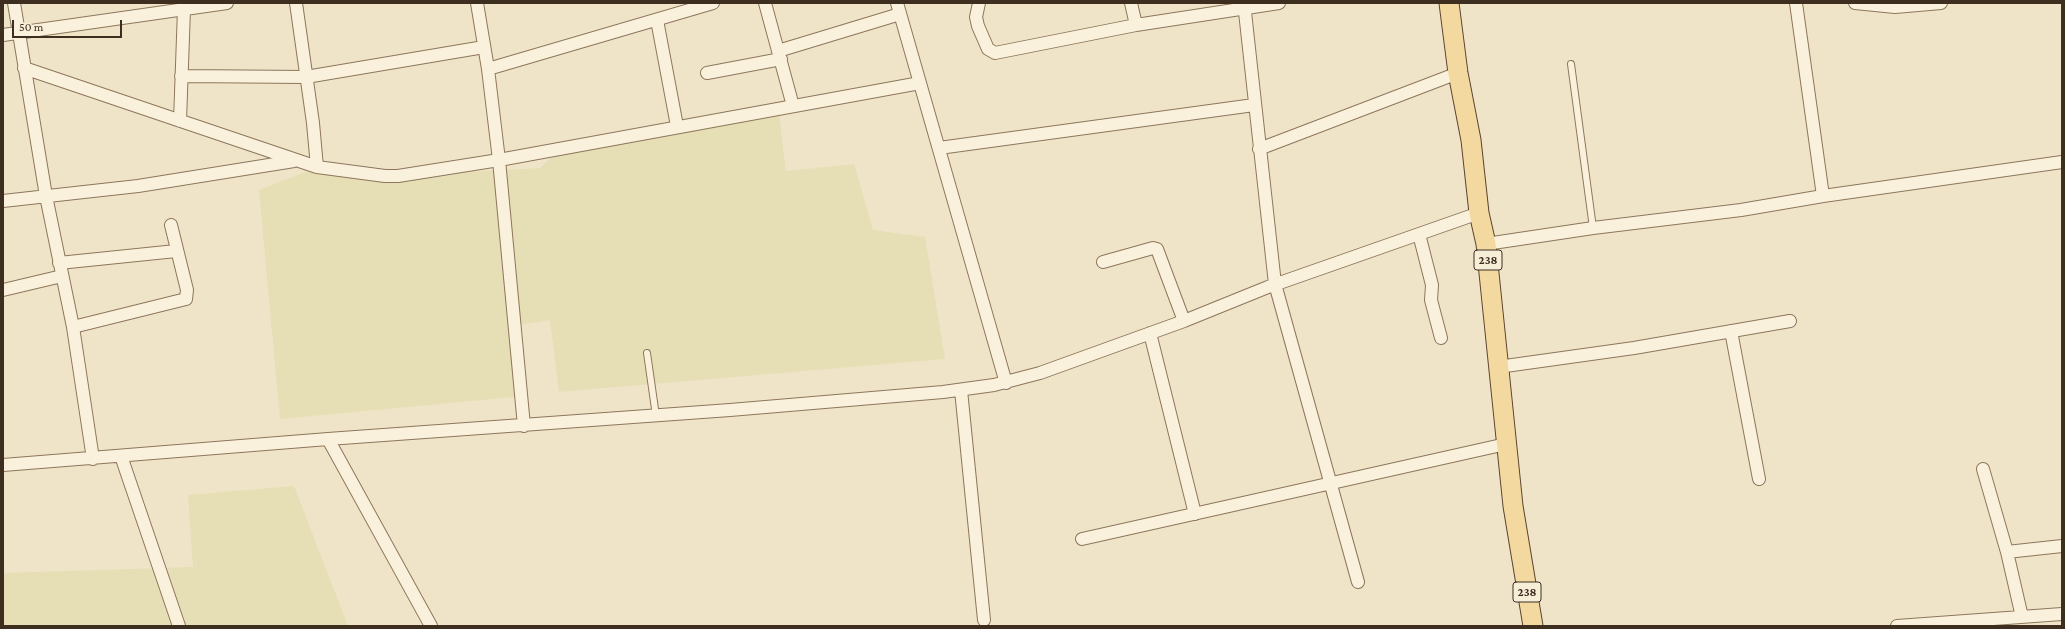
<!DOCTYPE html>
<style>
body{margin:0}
#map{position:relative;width:2065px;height:629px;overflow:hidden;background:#f0e4c8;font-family:"Crimson Pro",serif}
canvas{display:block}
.frame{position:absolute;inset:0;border:4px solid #3d2e20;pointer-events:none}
.scale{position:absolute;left:12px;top:20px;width:110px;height:18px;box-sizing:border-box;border:2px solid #3d2e20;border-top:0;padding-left:5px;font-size:12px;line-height:14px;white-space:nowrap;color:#3d2e20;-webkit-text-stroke:3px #f7eed8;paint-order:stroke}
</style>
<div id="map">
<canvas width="2065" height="629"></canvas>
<div class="frame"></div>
<div class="scale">50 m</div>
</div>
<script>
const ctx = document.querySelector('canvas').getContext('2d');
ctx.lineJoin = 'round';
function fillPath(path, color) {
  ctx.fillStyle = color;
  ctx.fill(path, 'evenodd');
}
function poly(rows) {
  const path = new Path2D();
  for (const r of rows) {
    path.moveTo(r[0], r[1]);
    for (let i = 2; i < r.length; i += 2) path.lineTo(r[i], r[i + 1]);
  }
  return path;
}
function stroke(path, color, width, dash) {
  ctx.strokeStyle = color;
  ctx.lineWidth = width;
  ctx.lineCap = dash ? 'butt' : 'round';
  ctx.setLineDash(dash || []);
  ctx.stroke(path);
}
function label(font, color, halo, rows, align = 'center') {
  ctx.font = font + ' "Crimson Pro",serif';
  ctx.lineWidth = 3;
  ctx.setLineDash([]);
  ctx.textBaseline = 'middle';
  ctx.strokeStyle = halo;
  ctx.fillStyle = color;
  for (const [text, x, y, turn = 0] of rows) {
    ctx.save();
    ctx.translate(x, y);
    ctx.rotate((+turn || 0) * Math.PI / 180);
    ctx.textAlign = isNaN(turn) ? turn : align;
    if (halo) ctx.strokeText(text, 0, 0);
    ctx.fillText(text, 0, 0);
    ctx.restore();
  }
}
const farmland = poly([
 [779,114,786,171,854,164,873,230,925,237,945,359,559,392,550,320,519,325,514,397,280,419,259,190,308,171,430,174,540,168,558,151],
 [294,486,348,626,3,626,3,573,193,567,188,495]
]);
const lane = poly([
 [1571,64,1593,228],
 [647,353,656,416]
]);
const street = poly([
 [14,3,46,196,73,327,93,459],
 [296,3,313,123,317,167],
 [477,3,488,69,499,160,524,426],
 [765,3,793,106],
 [897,3,1006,383],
 [979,3,976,17,978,26,988,49,995,53,1136,25,1279,3],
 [1131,3,1136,25],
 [1244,3,1275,284,1358,582],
 [1796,3,1823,196],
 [1855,3,1895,7,1941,3],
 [657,20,677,126],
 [3,35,227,3],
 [778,51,900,14],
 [24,68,317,167,385,176,398,176,499,160,920,83],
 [488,69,713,3],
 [707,73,781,59],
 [181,76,306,77,484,47],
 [180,121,184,9],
 [939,148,1254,105],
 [1259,149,1458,73],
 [3,201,138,186,294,161],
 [1419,234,1432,285,1431,300,1441,338],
 [1486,244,1593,228,1741,210,1823,196,2062,162],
 [1103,262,1153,248,1157,249,1184,321],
 [59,263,176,251],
 [3,290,62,276],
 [73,327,186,299,187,290,171,225],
 [1731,331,1759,479],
 [1150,333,1195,514],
 [1498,367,1634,348,1790,321],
 [961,390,984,620],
 [328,439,431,626],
 [121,456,179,626],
 [3,465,328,439,730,410,943,392,994,385,1040,373,1184,321,1268,287,1479,213],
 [1983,469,2007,552,2022,617],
 [1082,539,1506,444],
 [2007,552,2062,546],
 [1897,626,2062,614]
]);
const primary = poly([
 [1449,3,1458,73,1471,140,1479,213,1486,244,1513,506,1533,626]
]);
const shields = [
 [1488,260,28],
 [1527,592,28]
];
const shieldNames = [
 ["238",1488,260],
 ["238",1527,592]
];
fillPath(farmland, '#e6deb5');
stroke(lane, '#8d765c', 8);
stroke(street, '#8d765c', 14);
stroke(primary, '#5b4430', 21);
stroke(lane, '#faf1dc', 6);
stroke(street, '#faf1dc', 12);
stroke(primary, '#f3d9a0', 19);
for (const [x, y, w] of shields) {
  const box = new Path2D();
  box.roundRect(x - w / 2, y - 10, w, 20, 3);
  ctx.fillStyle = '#f7eed8';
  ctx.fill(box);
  stroke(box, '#3d2e20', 1);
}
label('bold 12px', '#3d2e20', null, shieldNames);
</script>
